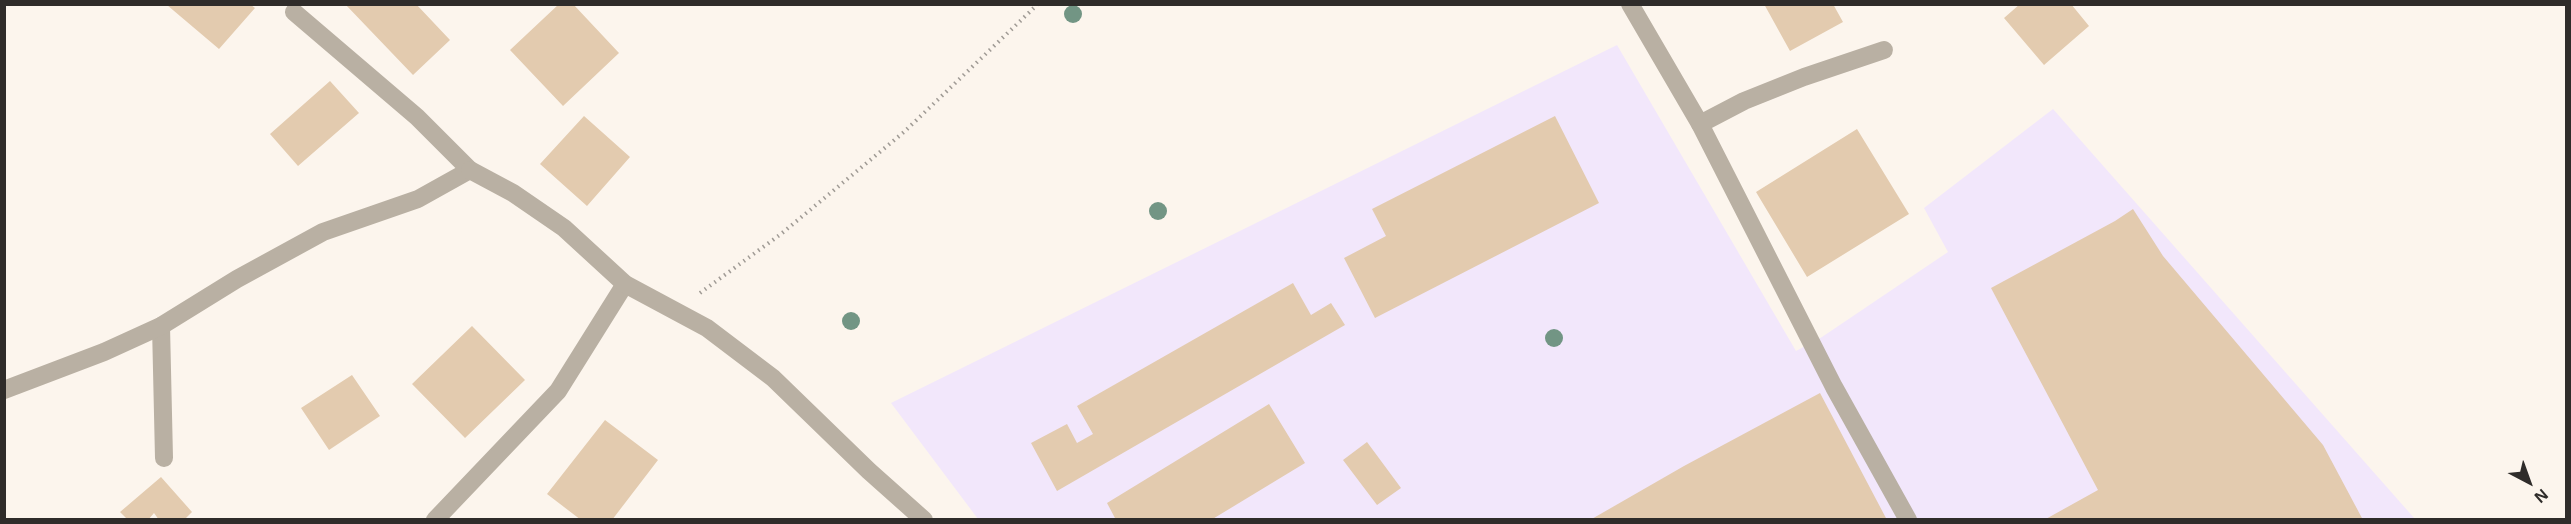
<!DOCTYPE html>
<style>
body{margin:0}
#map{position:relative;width:2571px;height:524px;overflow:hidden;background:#fcf5ed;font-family:Arial,sans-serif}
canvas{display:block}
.frame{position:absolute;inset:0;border:6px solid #2f2c2a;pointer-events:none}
.north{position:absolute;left:2499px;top:452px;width:60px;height:60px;-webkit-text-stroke:4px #fcf5ed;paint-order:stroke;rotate:139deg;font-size:16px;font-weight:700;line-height:24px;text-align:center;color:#2f2c2a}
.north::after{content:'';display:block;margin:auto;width:21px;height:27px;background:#2f2c2a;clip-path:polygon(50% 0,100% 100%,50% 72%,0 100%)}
</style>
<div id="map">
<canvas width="2571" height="524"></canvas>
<div class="frame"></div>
<div class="north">N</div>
</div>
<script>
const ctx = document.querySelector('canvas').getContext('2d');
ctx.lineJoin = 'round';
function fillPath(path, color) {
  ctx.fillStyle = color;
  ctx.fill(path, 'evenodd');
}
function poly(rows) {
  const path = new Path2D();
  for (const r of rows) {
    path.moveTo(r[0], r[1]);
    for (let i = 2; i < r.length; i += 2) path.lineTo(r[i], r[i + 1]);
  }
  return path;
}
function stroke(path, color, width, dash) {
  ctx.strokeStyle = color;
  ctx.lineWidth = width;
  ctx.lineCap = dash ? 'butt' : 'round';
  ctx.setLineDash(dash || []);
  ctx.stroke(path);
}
const industrial = poly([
 [1617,45,1796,351,1822,337,1948,252,1924,208,2053,109,2415,519,978,519,891,403]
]);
const building = poly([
 [345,4,416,4,450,40,413,75],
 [559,4,573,4,619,53,563,106,510,50],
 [1764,4,1833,4,1843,22,1790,51],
 [2020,4,2071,4,2089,26,2044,65,2004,18],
 [167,5,251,5,255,8,219,49],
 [330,81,359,113,298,166,270,134],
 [584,116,630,157,587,206,540,164],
 [1555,116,1599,203,1375,318,1344,258,1386,236,1372,209],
 [1857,129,1909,214,1807,277,1756,192],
 [2133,209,2163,256,2323,445,2363,520,2044,520,2098,490,1991,288,2115,221],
 [1293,283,1311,315,1331,303,1345,325,1057,491,1031,443,1067,424,1077,443,1093,434,1077,406],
 [472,326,525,380,465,438,412,384],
 [352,375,380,416,329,450,301,408],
 [1820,393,1887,520,1590,520,1684,466],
 [1269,404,1305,463,1211,520,1116,520,1107,503],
 [605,420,658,460,612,520,581,520,547,494],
 [1367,442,1401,488,1377,505,1343,460],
 [161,477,192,512,184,520,159,520,154,513,148,520,128,520,120,512]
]);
const path = poly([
 [700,293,781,234,904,132,1038,4]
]);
const service = poly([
 [1700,124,1744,101,1804,77,1884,50],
 [161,326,164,458]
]);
const minor = poly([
 [4,390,104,352,161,326,237,279,323,232,418,199,470,170,417,117,294,12],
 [435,520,558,391,625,284]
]);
const tertiary = poly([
 [1630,4,1700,124,1834,387,1908,520],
 [470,170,513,193,564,228,625,284,707,328,773,378,869,471,924,520]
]);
const trees = [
 [1073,14],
 [1158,211],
 [851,321],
 [1554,338]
];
fillPath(industrial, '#f2e7fb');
fillPath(building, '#e3cbaf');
stroke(path, '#a09b95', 4, [1.5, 4.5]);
stroke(service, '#b9b0a3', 18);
stroke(minor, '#b9b0a3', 18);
stroke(tertiary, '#b9b0a3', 18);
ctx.fillStyle = '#729584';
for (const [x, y] of trees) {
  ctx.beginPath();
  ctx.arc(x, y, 9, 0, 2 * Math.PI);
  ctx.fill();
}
</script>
